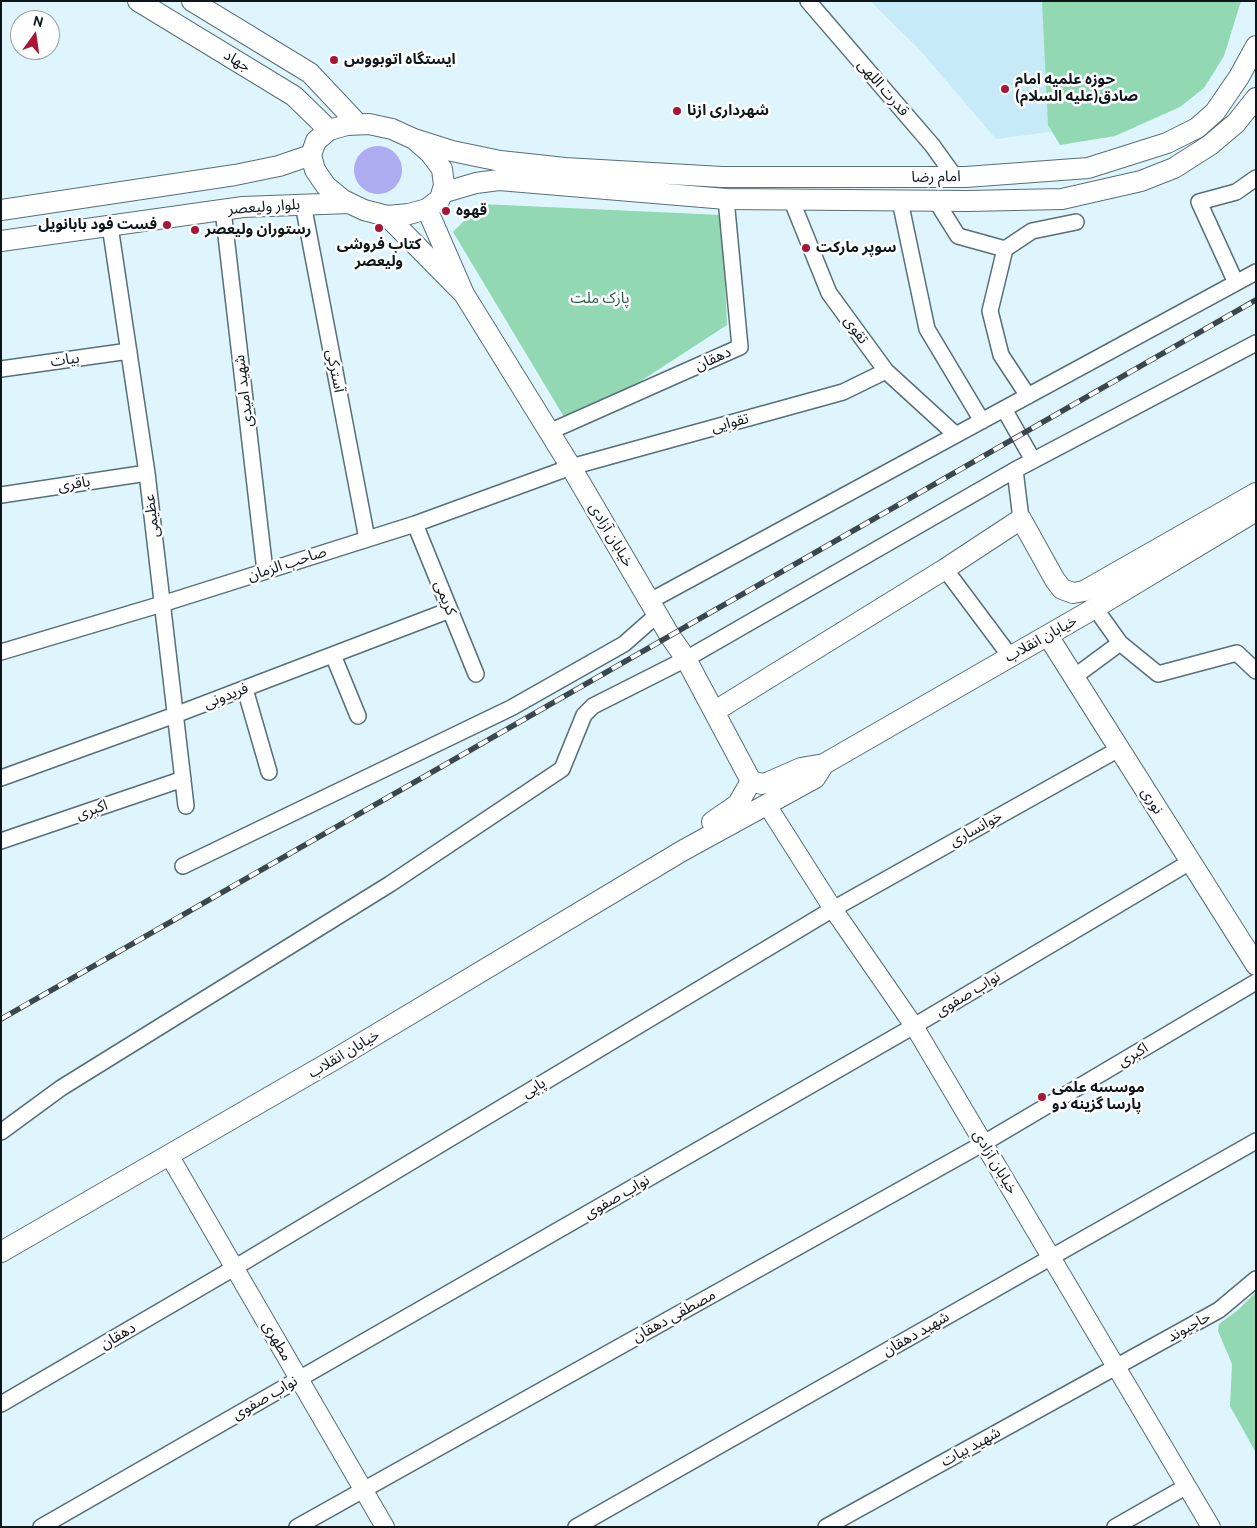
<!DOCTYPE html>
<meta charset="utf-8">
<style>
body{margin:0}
#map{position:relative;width:1257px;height:1528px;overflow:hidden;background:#dff5fd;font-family:Cabin,sans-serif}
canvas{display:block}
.frame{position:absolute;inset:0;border:2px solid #0d161a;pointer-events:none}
.north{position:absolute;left:10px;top:10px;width:50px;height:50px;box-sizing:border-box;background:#fff;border:1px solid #9ea2a3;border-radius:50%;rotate:14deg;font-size:14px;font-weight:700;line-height:20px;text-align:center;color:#0d161a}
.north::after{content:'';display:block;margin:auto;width:18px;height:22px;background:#aa1435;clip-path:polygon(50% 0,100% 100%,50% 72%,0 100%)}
</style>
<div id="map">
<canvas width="1257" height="1528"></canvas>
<div class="frame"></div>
<div class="north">N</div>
</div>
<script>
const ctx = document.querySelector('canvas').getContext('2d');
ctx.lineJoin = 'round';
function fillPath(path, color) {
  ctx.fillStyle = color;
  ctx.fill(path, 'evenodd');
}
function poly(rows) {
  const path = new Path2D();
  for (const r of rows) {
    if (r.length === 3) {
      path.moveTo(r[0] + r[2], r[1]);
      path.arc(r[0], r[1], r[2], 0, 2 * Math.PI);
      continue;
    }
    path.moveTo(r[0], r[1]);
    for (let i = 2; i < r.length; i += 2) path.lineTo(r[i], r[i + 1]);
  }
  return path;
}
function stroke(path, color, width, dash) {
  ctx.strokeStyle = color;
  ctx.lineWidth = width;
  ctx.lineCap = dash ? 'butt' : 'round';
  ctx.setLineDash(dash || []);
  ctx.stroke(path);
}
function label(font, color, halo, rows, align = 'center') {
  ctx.font = font + ' Cabin,"Noto Sans Arabic",sans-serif';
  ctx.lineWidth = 5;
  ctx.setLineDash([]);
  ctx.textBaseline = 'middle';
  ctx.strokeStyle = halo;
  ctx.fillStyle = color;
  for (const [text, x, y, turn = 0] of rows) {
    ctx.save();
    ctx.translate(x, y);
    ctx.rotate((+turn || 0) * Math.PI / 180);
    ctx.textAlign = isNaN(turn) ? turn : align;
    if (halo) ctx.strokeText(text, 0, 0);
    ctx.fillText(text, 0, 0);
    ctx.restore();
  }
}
const built = poly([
 [870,1,1043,1,1064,130,996,139,919,49]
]);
const green = poly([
 [1042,1,1241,1,1224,56,1204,88,1180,107,1115,136,1060,145,1048,125],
 [481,204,722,215,727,325,570,427,453,232],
 [1256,1292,1256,1453,1230,1406,1232,1364,1218,1331,1219,1324,1238,1310]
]);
const water = poly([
 [378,170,24]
]);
const minor = poly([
 [808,1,932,145,955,177],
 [791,199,829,293,886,371,956,435],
 [900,201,927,329,982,421],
 [936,201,958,236,1005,249,990,311,1001,355,1028,396],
 [303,204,367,539],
 [223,210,265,571],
 [110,226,147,473,186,806],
 [1005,249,1032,231,1076,222],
 [1236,283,1199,202,1236,192,1256,178],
 [1,369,129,351],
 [1004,409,1033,460],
 [549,432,740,347,726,199],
 [1,495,147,473],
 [1021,519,1015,470,1256,343],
 [415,524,476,674],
 [945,569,1010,656],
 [650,601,1256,272],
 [1095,608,1120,643,1158,674,1237,653,1256,671],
 [1,652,162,604,415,524,571,467,843,392,886,371],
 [333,655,358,716],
 [1074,677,1120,643],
 [245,689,269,772],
 [1,778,175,715,450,610],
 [1,841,183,779],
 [183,866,511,708,624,644,658,614],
 [1,1132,61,1088,390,884,562,769,584,715,593,706,686,659,1015,470],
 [1,1404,234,1268,833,909,1119,749],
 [41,1527,914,1026,1190,862],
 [297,1527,984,1143,1256,982],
 [576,1527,1256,1141],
 [826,1527,1219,1310,1256,1279],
 [1115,1527,1187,1486]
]);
const tertiary = poly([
 [767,805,833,909,914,1026,1211,1527],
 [169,1155,385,1527]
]);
const secondary = poly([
 [138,1,294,96,329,130],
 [192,1,310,73,358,124],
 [369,124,392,129,414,139,430,153,442,169,444,185,440,199,427,209,409,214,387,216,364,210,343,200,326,186,315,170,311,155,316,141,329,130,347,125,369,124],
 [414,139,452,151,500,161,565,168,722,177,966,177,1088,168,1167,143,1197,128,1215,112,1239,77,1256,46],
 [442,193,476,183,499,180,726,199,967,201,1062,199,1141,181,1174,168,1210,145,1236,123,1256,98],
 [1,210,235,175,279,166,311,155],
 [387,216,464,294,427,209],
 [1,241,243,207,349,203],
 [464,294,571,467,670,636,686,659,751,781],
 [1048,636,1256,965],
 [715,711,945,569,1021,519,1055,580,1062,589,1073,593,1084,591,1256,493],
 [751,781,762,784,769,782,801,768,824,764,1095,608,1256,511],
 [712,822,738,804,751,781],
 [1,1252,337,1058,682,851,815,778,824,764]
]);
const rail = poly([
 [1,1019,1256,300]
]);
const markers = [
 [334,60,5,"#aa1435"],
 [1005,89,5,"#aa1435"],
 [677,111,5,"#aa1435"],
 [446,211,5,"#aa1435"],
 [167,225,5,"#aa1435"],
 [379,228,5,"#aa1435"],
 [195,230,5,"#aa1435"],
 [806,248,5,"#aa1435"],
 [1042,1097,5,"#aa1435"]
];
const poiNames = [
 ["ایستگاه اتوبووس",344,60],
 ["حوزه علمیه امام",1015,80],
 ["صادق(علیه السلام)",1015,97],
 ["شهرداری ازنا",687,111],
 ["قهوه",456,211],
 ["فست فود بابانویل",157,225,"right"],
 ["رستوران ولیعصر",205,230],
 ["کتاب فروشی",379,245,"center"],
 ["ولیعصر",379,262,"center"],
 ["سوپر مارکت",816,248],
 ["موسسه علمی",1052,1088],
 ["پارسا گزینه دو",1052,1105]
];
const streetNames = [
 ["جهاد",237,61,31],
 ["قدرت اللهی",883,88,49],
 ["امام رضا",936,177,-1],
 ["بلوار ولیعصر",264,207,-4],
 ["تقوی",856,330,54],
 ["دهقان",713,359,-24],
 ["بیات",65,360,-8],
 ["آسترکی",335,371,79],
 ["شهید امیدی",244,391,-97],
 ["تقوایی",730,423,-15],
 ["باقری",74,484,-9],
 ["عظیمی",152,516,-97],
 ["خیابان آزادی",611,535,59],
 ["صاحب الزمان",287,564,-18],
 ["کریمی",445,598,68],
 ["خیابان انقلاب",1041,639,-29],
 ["فریدونی",226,696,-21],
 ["نوری",1152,801,58],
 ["اکبری",92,810,-19],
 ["خوانساری",976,829,-29],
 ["نواب صفوی",968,994,-31],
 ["خیابان انقلاب",344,1054,-31],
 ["اکبری",1133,1055,-31],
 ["پاپی",534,1088,-31],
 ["خیابان آزادی",995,1162,59],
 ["نواب صفوی",617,1197,-30],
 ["مصطفی دهقان",674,1316,-29],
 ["حاجیوند",1189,1327,-29],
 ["شهید دهقان",916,1334,-30],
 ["دهقان",118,1336,-30],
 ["مطهری",277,1341,60],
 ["نواب صفوی",265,1398,-30],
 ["شهید بیات",971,1447,-29]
];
const parkNames = [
 ["پارک ملت",600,299]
];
fillPath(built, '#c6eaf7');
fillPath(green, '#92d9b3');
fillPath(water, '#adacf1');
stroke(minor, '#576f78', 18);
stroke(tertiary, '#576f78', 20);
stroke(secondary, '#576f78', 22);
stroke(minor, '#fff', 15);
stroke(tertiary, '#fff', 18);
stroke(secondary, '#fff', 20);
stroke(rail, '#3b474c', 5.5);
stroke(rail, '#fff', 4, [11]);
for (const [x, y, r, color] of markers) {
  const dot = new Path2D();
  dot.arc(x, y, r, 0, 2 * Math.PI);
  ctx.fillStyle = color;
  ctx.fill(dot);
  stroke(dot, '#fff', 2);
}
label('bold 15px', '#0d161a', '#fff', poiNames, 'left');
label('15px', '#0d161a', '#fff', streetNames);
label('15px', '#235d42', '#fff', parkNames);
</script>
